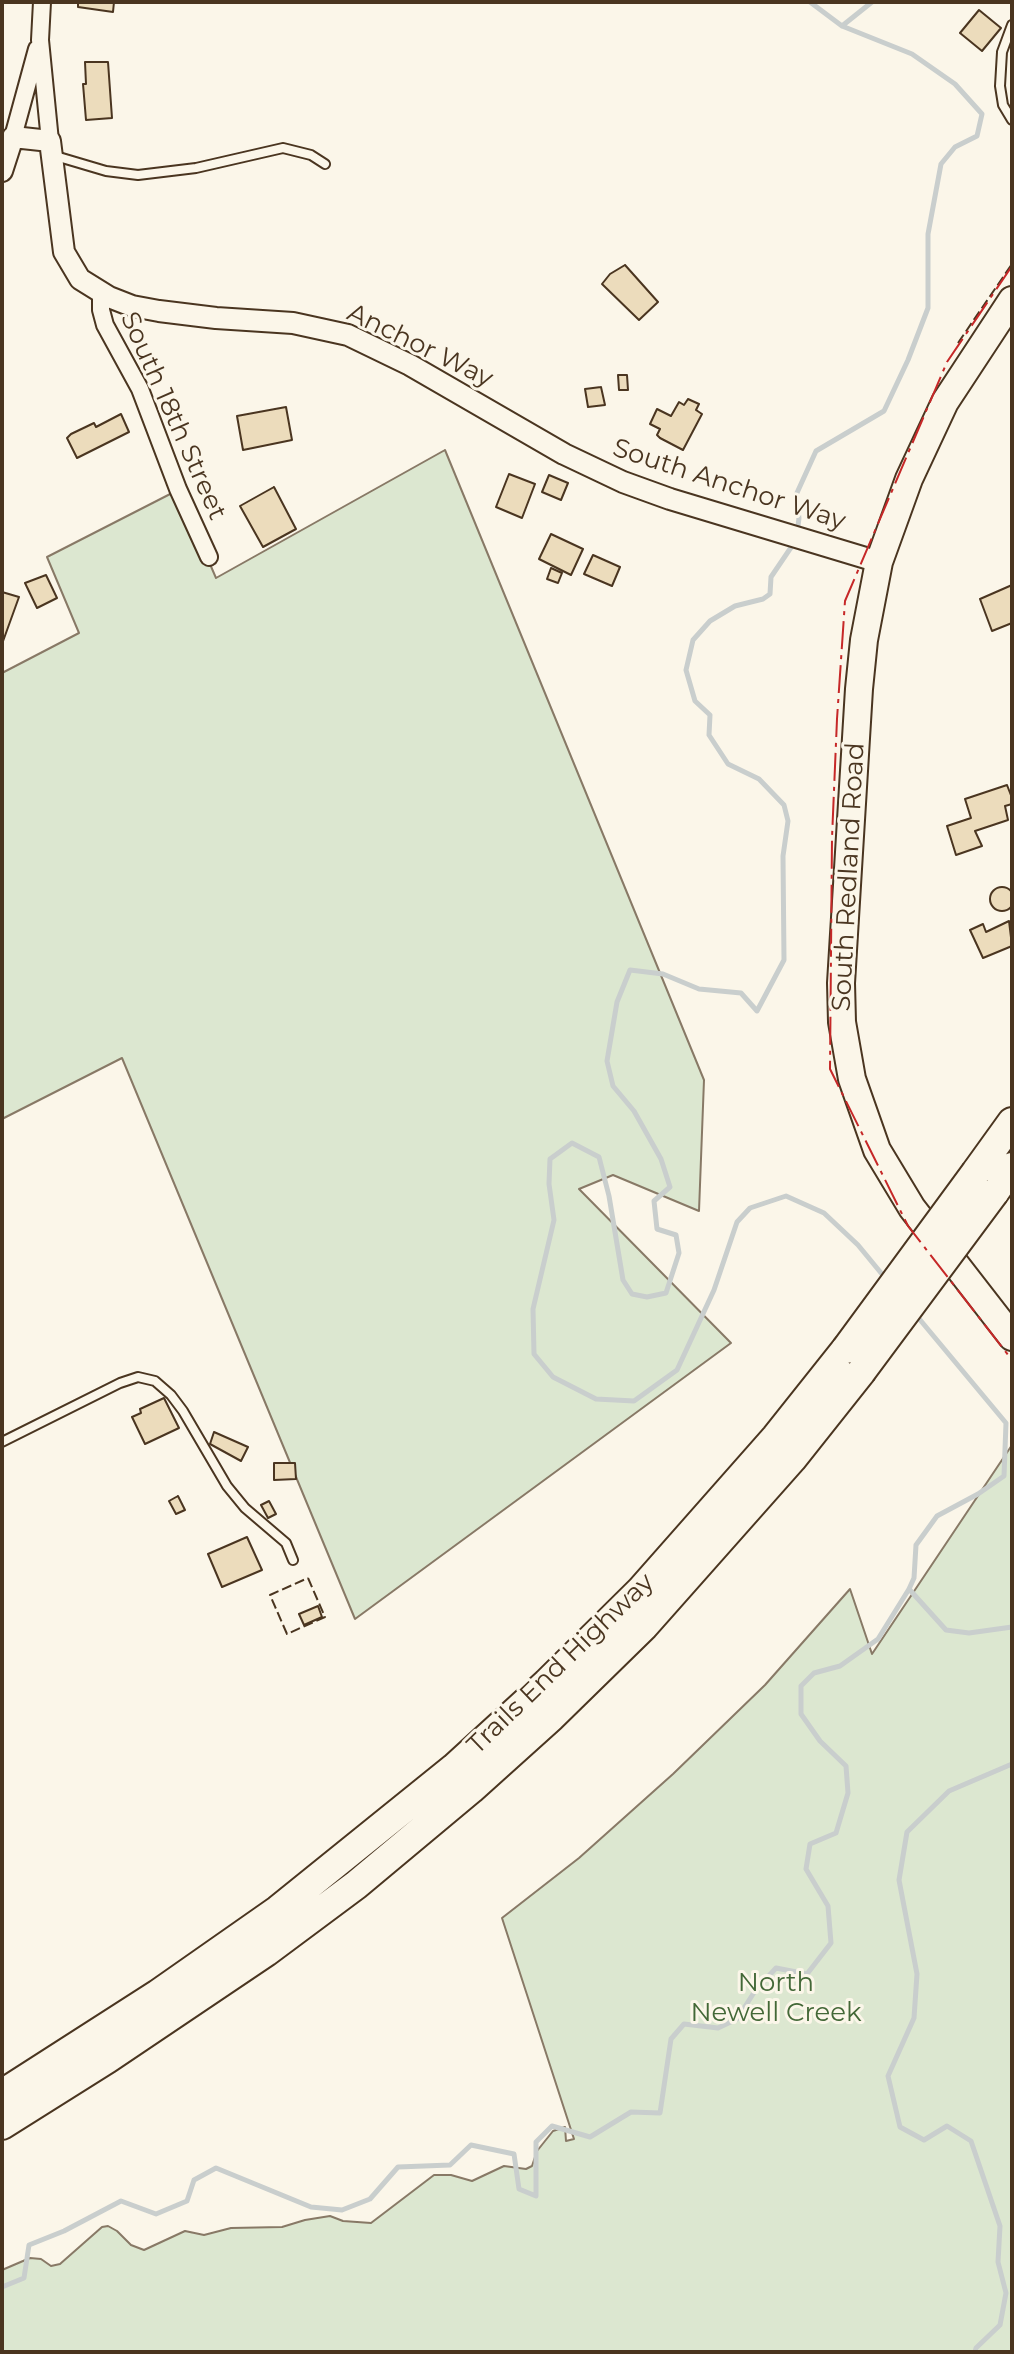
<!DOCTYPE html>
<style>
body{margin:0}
#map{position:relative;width:1014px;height:2354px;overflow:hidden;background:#fbf6e9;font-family:Montserrat,sans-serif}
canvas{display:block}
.frame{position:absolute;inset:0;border:4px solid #4a3520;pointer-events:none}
</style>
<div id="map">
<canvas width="1014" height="2354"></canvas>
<div class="frame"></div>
</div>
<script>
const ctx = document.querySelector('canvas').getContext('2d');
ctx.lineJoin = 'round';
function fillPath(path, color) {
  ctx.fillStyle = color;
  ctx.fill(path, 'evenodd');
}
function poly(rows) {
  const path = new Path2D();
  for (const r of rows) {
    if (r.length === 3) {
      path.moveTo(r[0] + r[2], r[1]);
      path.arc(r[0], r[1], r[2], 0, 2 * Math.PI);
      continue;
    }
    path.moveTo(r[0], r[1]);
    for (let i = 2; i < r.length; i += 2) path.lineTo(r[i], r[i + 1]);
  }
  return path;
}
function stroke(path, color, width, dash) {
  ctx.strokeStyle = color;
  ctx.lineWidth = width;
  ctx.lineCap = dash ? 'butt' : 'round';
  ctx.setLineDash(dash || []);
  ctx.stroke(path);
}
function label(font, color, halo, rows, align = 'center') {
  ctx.font = font + ' Montserrat,sans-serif';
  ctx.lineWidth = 6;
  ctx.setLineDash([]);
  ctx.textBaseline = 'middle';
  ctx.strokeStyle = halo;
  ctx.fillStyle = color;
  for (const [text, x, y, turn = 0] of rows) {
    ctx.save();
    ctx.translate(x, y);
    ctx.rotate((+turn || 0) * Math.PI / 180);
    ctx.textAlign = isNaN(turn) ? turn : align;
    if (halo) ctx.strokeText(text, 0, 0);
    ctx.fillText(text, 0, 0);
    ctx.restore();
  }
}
const green = poly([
 [445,450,704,1080,699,1211,613,1175,579,1189,731,1343,355,1619,122,1058,2,1119,2,673,79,633,47,557,178,490,216,578,445,450],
 [1012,1445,1012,2352,2,2352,2,2270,30,2258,41,2259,51,2266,60,2264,102,2227,108,2226,117,2231,131,2245,144,2250,185,2231,204,2235,231,2228,282,2227,305,2220,330,2216,343,2221,371,2223,434,2175,451,2175,472,2181,504,2166,526,2169,532,2166,537,2151,553,2131,565,2127,566,2141,574,2139,502,1918,579,1858,673,1774,765,1685,850,1589,872,1654,1012,1445]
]);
const stream = poly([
 [842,26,872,2],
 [797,534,799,518,796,495,816,451,884,411,908,360,928,308,928,234,941,164,955,147,977,136,982,114,955,84,912,54,842,26,810,2],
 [794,543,771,577,770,594,763,599,735,606,710,621,693,640,686,670,695,701,710,715,709,735,728,764,759,779,784,805,788,821,783,856,784,960,757,1011,741,993,699,989,663,974,630,970,617,1002,607,1061,613,1086,634,1111,661,1159,670,1187,654,1201,657,1229,676,1235,679,1253,666,1293,647,1297,632,1294,623,1280,609,1196,599,1157,572,1143,550,1159,549,1184,554,1220,533,1309,534,1354,553,1377,596,1399,634,1401,677,1370,714,1290,737,1222,750,1208,786,1196,824,1213,858,1245,886,1279],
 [916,1315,1006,1423,1004,1476,978,1494,937,1516,916,1545,914,1578,909,1589,946,1630,969,1633,1012,1627],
 [2,2287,24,2278,29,2245,64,2231,121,2201,156,2214,187,2201,194,2180,216,2168,311,2207,342,2210,370,2199,398,2167,450,2165,471,2145,514,2154,519,2189,536,2196,536,2142,552,2126,590,2137,631,2112,660,2113,671,2039,684,2024,718,2028,737,2019,755,1991,776,1968,807,1974,831,1943,828,1906,806,1869,810,1844,836,1833,848,1793,846,1766,820,1741,801,1714,801,1686,814,1673,840,1666,878,1639,909,1589],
 [975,2352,976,2348,1000,2325,1006,2293,998,2262,1000,2226,971,2141,947,2126,924,2140,900,2127,888,2076,914,2018,917,1974,899,1880,907,1832,949,1791,1012,1764]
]);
const building = poly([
 [78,2,114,2,113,12,78,7,78,2],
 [979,10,1001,28,982,51,960,33,979,10],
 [85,62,108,62,112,118,86,120,83,84,86,84,85,62],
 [625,265,658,302,639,320,602,284,610,274,625,265],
 [618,375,627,375,628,390,619,390,618,375],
 [601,387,605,405,588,407,585,389,601,387],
 [688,399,699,404,696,410,702,414,683,450,660,438,657,435,660,429,650,424,657,409,671,416,679,402,684,405,688,399],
 [286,407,292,440,243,450,237,416,286,407],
 [121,414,129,432,77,458,67,438,71,434,94,423,96,427,121,414],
 [509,474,535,484,522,518,496,507,509,474],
 [549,475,568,483,561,500,542,492,549,475],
 [274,487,296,529,263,547,240,506,274,487],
 [551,534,583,549,571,575,539,559,551,534],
 [593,555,620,567,612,586,584,574,593,555],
 [551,568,562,573,558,583,547,579,551,568],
 [46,575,57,598,37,608,25,583,46,575],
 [1012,585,1012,623,992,631,980,599,1012,585],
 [2,592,19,597,2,644,2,592],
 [1007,785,1012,798,1012,804,1005,806,1008,820,975,831,982,846,956,855,947,826,971,818,965,799,1007,785],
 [1002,899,12],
 [1009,921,1012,946,983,958,970,930,983,924,986,932,1009,921],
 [164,1398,179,1428,145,1444,132,1417,141,1413,140,1409,164,1398],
 [214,1432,248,1447,241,1461,210,1444,214,1432],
 [274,1463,295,1463,296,1479,274,1480,274,1463],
 [178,1496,185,1510,176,1514,169,1501,178,1496],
 [269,1501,276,1514,268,1518,261,1505,269,1501],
 [247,1537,262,1570,222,1587,208,1554,247,1537],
 [318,1606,322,1617,304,1625,299,1614,318,1606]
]);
const service = poly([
 [1012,25,1002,52,1000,86,1003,105,1012,120],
 [52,155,106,171,138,175,196,168,283,148,311,155,325,164],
 [2,1442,120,1383,138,1377,155,1381,171,1395,183,1411,227,1486,245,1508,286,1543,293,1560]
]);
const minor = poly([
 [42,2,40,40,50,141],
 [13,137,37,49],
 [101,292,101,310,105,325,140,389,178,489,209,557]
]);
const tertiary = poly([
 [2,171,13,137,50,141,64,252,80,279,109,297,132,306,159,311,216,318,293,323,348,335,410,365,564,454,623,482,670,499,879,562]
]);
const primary = poly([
 [1012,300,945,402,909,479,879,562,864,640,859,689,841,983,842,1022,852,1079,877,1150,912,1208,1012,1337]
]);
const trunk = poly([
 [976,1172,1012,1122],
 [994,1193,1012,1167],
 [2,2094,158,1994,278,1910,454,1768,547,1683,641,1590,776,1437,846,1349],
 [2,2125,107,2059,266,1952,356,1885,471,1789,551,1717,644,1626,792,1459,861,1372]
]);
const trunkBridge = poly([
 [846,1349,976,1172],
 [861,1372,994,1193]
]);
const fence = poly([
 [958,343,1012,264],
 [308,1578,325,1617,287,1634,270,1595,308,1578]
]);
const power = poly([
 [1012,266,947,362,845,601,837,719,832,838,830,1069,908,1226,1012,1360]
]);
const streetNames = [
 ["Anchor Way",420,346,26],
 ["South 18th Street",173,416,66],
 ["South Anchor Way",729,485,18],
 ["South Redland Road",849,877,-87],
 ["Trails End Highway",561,1664,-44]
];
const parkNames = [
 ["North",776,1983],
 ["Newell Creek",776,2013]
];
fillPath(green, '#dce7d0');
stroke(green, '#887966', 2);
stroke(stream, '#c9cecd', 5);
fillPath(building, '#ecdcbc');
stroke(building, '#4a3520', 2);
stroke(service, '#4a3520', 12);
stroke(minor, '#4a3520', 20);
stroke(tertiary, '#4a3520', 24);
stroke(primary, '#4a3520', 30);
stroke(trunk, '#4a3520', 32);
stroke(service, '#fbf6e9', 8);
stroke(minor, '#fbf6e9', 16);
stroke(tertiary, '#fbf6e9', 20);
stroke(primary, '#fbf6e9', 26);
stroke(trunk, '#fbf6e9', 28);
stroke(trunkBridge, '#4a3520', 32, []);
stroke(trunkBridge, '#fbf6e9', 28);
stroke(fence, '#4a3520', 2, [10, 4]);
stroke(power, '#c62828', 2, [28, 6, 4, 6]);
label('26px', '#4a3520', '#fbf6e9', streetNames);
label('26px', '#436837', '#fbf6e9', parkNames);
</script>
